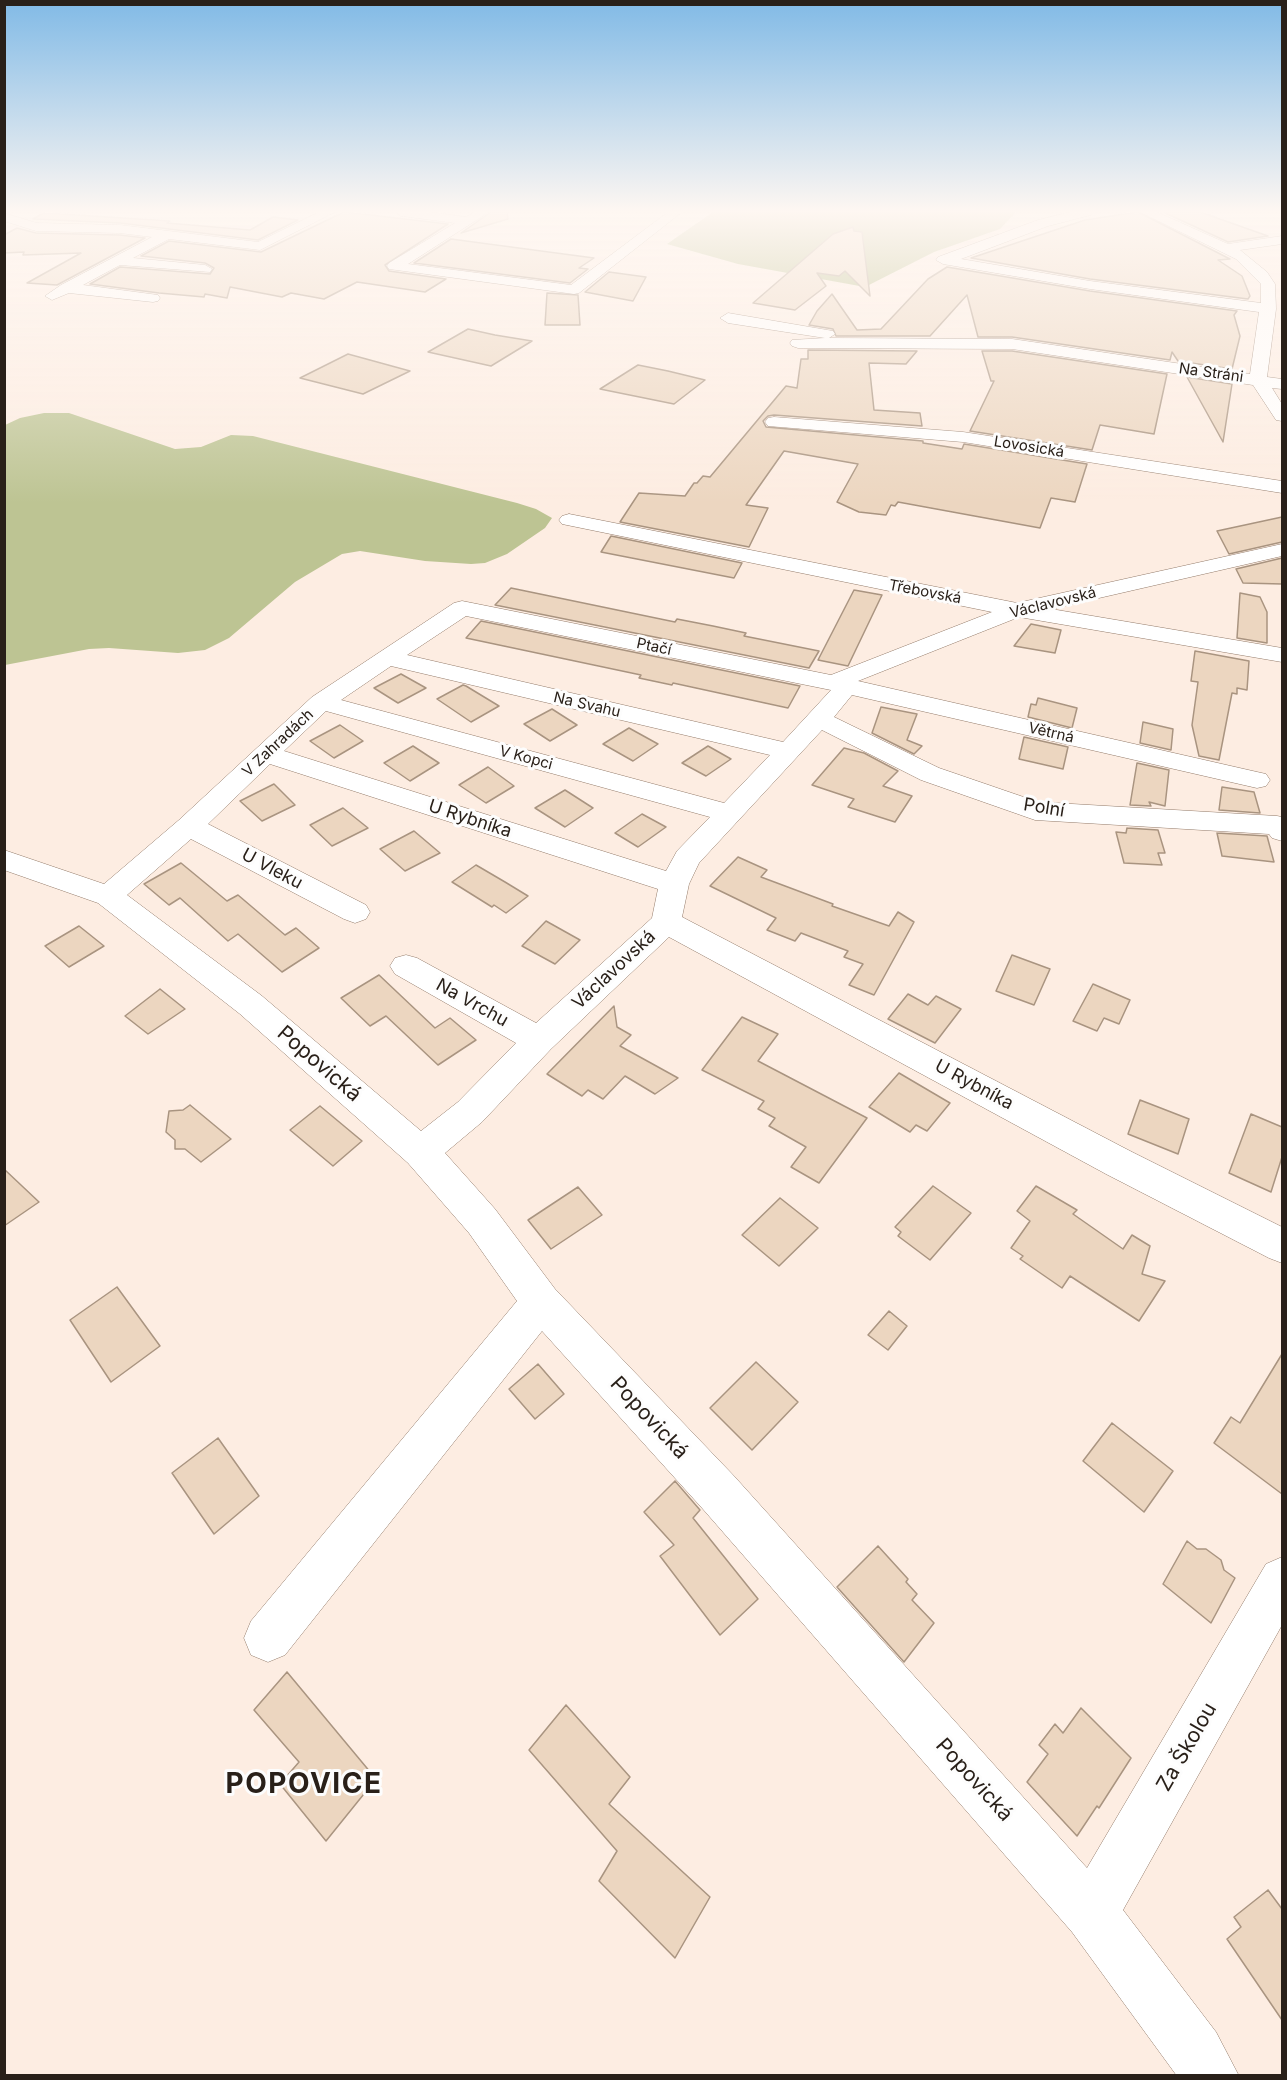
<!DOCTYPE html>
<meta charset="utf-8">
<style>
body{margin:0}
#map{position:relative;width:1287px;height:2080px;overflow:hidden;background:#fdede2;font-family:Inter,sans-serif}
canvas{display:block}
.frame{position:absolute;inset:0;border:6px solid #292019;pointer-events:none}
</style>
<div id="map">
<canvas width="1287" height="2080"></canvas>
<div class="frame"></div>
</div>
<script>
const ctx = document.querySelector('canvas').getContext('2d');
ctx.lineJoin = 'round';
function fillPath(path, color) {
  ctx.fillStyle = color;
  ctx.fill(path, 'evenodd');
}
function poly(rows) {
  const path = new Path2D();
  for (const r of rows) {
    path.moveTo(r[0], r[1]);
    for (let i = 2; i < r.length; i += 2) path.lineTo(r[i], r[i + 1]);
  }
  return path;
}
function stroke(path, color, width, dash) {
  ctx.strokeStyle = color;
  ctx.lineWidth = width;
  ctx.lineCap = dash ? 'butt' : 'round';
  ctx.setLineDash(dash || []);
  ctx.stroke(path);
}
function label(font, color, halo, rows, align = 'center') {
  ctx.font = font + ' Inter,sans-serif';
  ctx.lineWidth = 6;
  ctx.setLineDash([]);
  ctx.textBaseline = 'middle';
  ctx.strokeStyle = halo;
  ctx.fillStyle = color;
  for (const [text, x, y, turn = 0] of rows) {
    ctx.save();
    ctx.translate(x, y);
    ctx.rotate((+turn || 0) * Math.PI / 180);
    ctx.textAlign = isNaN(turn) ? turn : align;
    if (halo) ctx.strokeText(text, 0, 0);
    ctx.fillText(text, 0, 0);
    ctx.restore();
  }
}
const green = poly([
 [44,413,69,413,175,449,201,447,231,435,253,436,517,503,536,509,552,518,545,528,507,554,485,563,471,564,425,561,360,551,342,554,295,582,229,638,205,650,178,653,109,648,89,649,5,665,5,425,20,418]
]);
const forest = poly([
 [713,212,1016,212,1000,229,934,252,865,287,738,264,667,244]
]);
const building = poly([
 [344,212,448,224,385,265,389,271,446,279,425,292,357,282,324,299,291,293,282,297,230,287,227,298,205,294,204,297,159,293,90,284,120,267,210,274,214,268,205,263,141,256,169,241,261,252,344,212],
 [491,212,507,212,508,219,461,233,491,212],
 [1138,212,1230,259,1218,260,1242,276,1250,296,1248,299,1090,279,971,258,1085,220,1138,212],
 [1163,212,1200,212,1268,236,1228,242,1163,212],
 [44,213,170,221,167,223,250,230,273,217,298,220,258,240,120,223,33,219,44,213],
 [853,227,854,231,862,232,870,296,845,271,839,276,817,273,826,286,795,310,753,303,833,234,853,227],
 [17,228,36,233,120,235,145,238,57,285,27,283,81,253,23,255,24,252,4,253,4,235,17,228],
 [451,239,594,258,579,268,588,269,570,283,414,263,451,239],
 [947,267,1090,291,1237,311,1234,315,1240,336,1232,369,1178,361,1172,352,1170,360,1012,337,978,337,967,295,930,336,836,336,833,329,809,325,817,311,832,294,857,330,881,329,928,279,947,267],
 [609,272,646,277,633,301,585,292,609,272],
 [547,293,578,295,580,325,545,325,547,293],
 [468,329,495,335,532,341,491,366,428,352,468,329],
 [808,350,917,351,906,364,869,363,874,410,920,413,922,426,774,415,768,416,763,421,766,427,923,441,923,443,962,449,964,444,1087,464,1075,502,1051,498,1040,528,898,502,895,506,891,505,886,515,859,512,837,502,858,464,784,451,746,505,768,508,749,547,620,522,639,493,685,496,694,483,697,483,703,476,710,477,786,386,797,388,801,359,808,359,808,350],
 [982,351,1012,351,1167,374,1154,434,1100,425,1092,450,970,431,994,381,991,381,982,351],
 [348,354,410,371,363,394,300,378,348,354],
 [638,365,668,371,705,380,674,404,600,389,638,365],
 [1187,377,1232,384,1223,442,1187,377],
 [1282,517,1282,542,1229,554,1217,531,1282,517],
 [611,536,742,563,734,578,601,552,611,536],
 [1282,558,1282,584,1243,583,1236,569,1282,558],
 [511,588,675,622,677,619,713,626,746,633,744,636,819,651,809,668,495,605,511,588],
 [854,590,882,595,848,666,818,660,854,590],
 [1240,593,1260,597,1267,612,1267,643,1237,638,1240,593],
 [481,621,800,686,788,708,673,683,672,685,639,678,641,675,466,638,481,621],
 [1031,624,1061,630,1055,653,1014,646,1031,624],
 [1195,651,1249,661,1247,690,1237,688,1237,694,1232,693,1219,760,1199,756,1192,725,1198,682,1191,681,1195,651],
 [401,674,426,688,398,703,374,688,401,674],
 [463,685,466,686,499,706,471,722,437,699,463,685],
 [1038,698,1077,708,1072,728,1028,717,1031,704,1036,705,1038,698],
 [881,707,917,714,907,740,922,746,914,754,872,733,881,707],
 [552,709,577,725,550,741,524,724,552,709],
 [1143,722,1173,729,1171,750,1140,743,1143,722],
 [340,725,363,741,334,758,310,741,340,725],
 [629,728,658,744,633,761,603,744,629,728],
 [1024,737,1068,747,1063,769,1019,759,1024,737],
 [413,746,439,763,410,781,384,763,413,746],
 [708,746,731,759,706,776,682,763,708,746],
 [844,748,864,753,898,771,883,786,912,796,895,822,848,807,854,799,812,785,844,748],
 [1137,763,1169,770,1165,806,1149,802,1151,806,1130,805,1137,763],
 [488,767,514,786,486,803,459,785,488,767],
 [274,784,295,805,262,821,240,801,274,784],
 [1222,787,1254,792,1260,813,1219,810,1222,787],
 [565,790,593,808,565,827,535,808,565,790],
 [343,808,368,828,332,846,310,825,343,808],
 [642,814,666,827,638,847,615,833,642,814],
 [1127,828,1158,830,1165,853,1158,853,1162,865,1124,863,1116,832,1126,833,1127,828],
 [414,831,440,853,405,871,380,849,414,831],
 [1217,833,1267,836,1274,862,1222,856,1217,833],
 [738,857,767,870,761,877,833,904,832,906,889,926,898,912,914,922,874,995,849,985,863,964,844,957,848,951,801,933,795,941,767,930,776,918,710,886,738,857],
 [181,863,227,901,238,895,285,935,296,928,319,948,282,972,238,934,228,941,180,898,169,905,144,884,181,863],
 [476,865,505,882,528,896,506,913,494,905,492,907,452,882,476,865],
 [546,921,580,940,555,964,522,946,546,921],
 [79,926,104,946,69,967,45,946,79,926],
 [1012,955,1050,969,1034,1005,996,991,1012,955],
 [379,975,435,1028,450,1018,476,1040,438,1065,386,1016,370,1026,341,998,379,975],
 [1093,984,1130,1000,1119,1024,1104,1018,1097,1031,1073,1021,1093,984],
 [160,989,185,1009,148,1034,125,1016,160,989],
 [908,994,928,1005,936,996,961,1009,935,1043,888,1019,908,994],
 [614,1006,617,1027,631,1035,620,1046,678,1078,655,1094,625,1076,603,1099,588,1090,582,1096,547,1074,614,1006],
 [742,1017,778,1034,758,1061,867,1118,819,1183,791,1167,806,1147,769,1126,775,1118,758,1109,764,1101,702,1070,742,1017],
 [899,1073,950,1103,927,1131,916,1125,910,1132,869,1107,899,1073],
 [1140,1100,1189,1119,1178,1154,1128,1134,1140,1100],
 [190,1105,231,1139,201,1162,185,1149,175,1149,175,1140,166,1132,169,1111,183,1110,190,1105],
 [320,1106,362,1141,333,1166,290,1130,320,1106],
 [1251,1114,1282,1127,1282,1157,1271,1192,1229,1173,1251,1114],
 [4,1169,39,1202,4,1226,4,1169],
 [933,1186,971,1213,930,1260,898,1236,901,1232,895,1227,933,1186],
 [1036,1186,1077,1210,1073,1214,1123,1249,1132,1235,1150,1246,1142,1274,1165,1281,1139,1321,1070,1276,1062,1288,1020,1259,1023,1256,1011,1248,1030,1221,1017,1211,1036,1186],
 [578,1187,602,1215,551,1249,528,1220,578,1187],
 [780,1198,818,1228,779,1266,742,1235,780,1198],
 [117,1287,160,1346,111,1382,70,1320,117,1287],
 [889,1311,907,1326,888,1350,868,1335,889,1311],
 [1282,1354,1282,1494,1214,1443,1231,1417,1240,1423,1282,1354],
 [756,1362,798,1402,752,1450,710,1408,756,1362],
 [538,1364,564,1394,535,1419,509,1389,538,1364],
 [1112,1423,1173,1471,1144,1512,1083,1461,1112,1423],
 [218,1438,259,1496,214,1534,172,1473,218,1438],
 [675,1481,700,1510,693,1518,758,1599,720,1635,660,1556,674,1545,644,1512,675,1481],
 [1187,1541,1197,1549,1206,1549,1221,1560,1224,1570,1235,1578,1211,1623,1163,1584,1187,1541],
 [878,1546,908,1579,906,1582,917,1594,912,1600,934,1623,904,1662,837,1587,878,1546],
 [287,1672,376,1779,326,1841,280,1784,299,1762,254,1710,287,1672],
 [566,1705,630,1777,609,1804,710,1897,675,1958,599,1881,617,1851,529,1750,566,1705],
 [1081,1708,1131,1758,1099,1808,1097,1806,1077,1836,1027,1782,1048,1754,1039,1745,1055,1724,1063,1733,1081,1708],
 [1268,1890,1282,1909,1282,2020,1227,1939,1241,1927,1234,1917,1268,1890]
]);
const minor = poly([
 [319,212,335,212,260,250,169,239,133,258,205,265,212,269,210,272,120,265,83,285,158,295,160,298,158,301,153,302,69,293,52,300,45,296,61,285,152,237,120,233,36,231,4,221,4,213,37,223,120,225,258,242,319,212],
 [395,212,431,212,466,217,474,212,489,212,408,264,571,285,668,212,682,212,579,293,574,294,389,269,387,266,389,263,455,223,401,216,395,212],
 [1070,212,1092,212,1091,215,1048,226,961,259,1090,281,1261,303,1261,284,1236,259,1140,212,1157,212,1228,244,1282,236,1282,244,1240,250,1267,272,1275,284,1276,309,1267,377,1282,379,1282,389,1272,388,1282,404,1282,421,1276,420,1253,385,1012,349,798,348,792,346,790,343,792,340,825,338,728,323,720,318,728,313,833,331,835,334,829,338,1012,339,1250,374,1259,312,1090,289,943,264,936,260,938,257,1038,220,1070,212],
 [774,417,963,432,1282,481,1282,493,963,442,768,426,765,422,768,418,774,417],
 [569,514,1017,603,1282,544,1282,556,1051,609,1282,648,1282,662,1019,617,858,681,1257,772,1266,774,1270,780,1266,786,1257,788,852,695,834,717,939,768,1038,802,1277,816,1282,817,1282,841,1272,838,1269,834,1035,820,921,780,822,730,699,863,689,884,682,917,1132,1152,1282,1227,1282,1263,1269,1258,1106,1174,669,937,551,1049,482,1122,445,1153,495,1209,555,1289,734,1476,1087,1868,1266,1564,1282,1557,1282,1625,1123,1910,1216,2032,1239,2076,1177,2076,1072,1932,702,1508,542,1331,285,1655,268,1662,251,1655,244,1638,251,1621,517,1301,469,1233,408,1163,240,1014,98,903,4,870,4,850,104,884,179,820,312,697,454,603,462,601,831,675,992,612,562,524,559,520,562,516,569,514],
 [466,616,831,690,783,742,407,655,466,616],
 [391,666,770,755,724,803,341,700,391,666],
 [326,711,710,817,677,851,666,871,284,751,326,711],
 [270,764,658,889,652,918,536,1023,417,958,406,955,395,958,390,966,395,974,516,1043,458,1102,421,1131,262,996,127,895,191,839,344,919,355,923,366,919,370,912,366,905,208,824,270,764]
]);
const farStreetnames = [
 ["Na Stráni",1211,373,8],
 ["Lovosická",1029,447,9],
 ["Třebovská",925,592,11],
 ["Václavovská",1053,603,-14],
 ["Ptačí",654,647,12],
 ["Na Svahu",587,705,13],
 ["Větrná",1051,733,13],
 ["V Zahradách",278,743,-43],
 ["V Kopci",526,758,15]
];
const streetNames = [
 ["Polní",1044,808,9],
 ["U Rybníka",470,819,18],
 ["U Vleku",272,869,28],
 ["Václavovská",614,970,-43],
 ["Na Vrchu",472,1003,29],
 ["U Rybníka",974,1085,28]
];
const nearStreetnames = [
 ["Popovická",319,1064,41],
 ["Popovická",649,1418,47],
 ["Za Školou",1187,1747,-60],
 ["Popovická",974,1780,48]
];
const nearDistrictnames = [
 ["POPOVICE",304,1785]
];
fillPath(green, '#bdc493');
fillPath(forest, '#b2ba82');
fillPath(building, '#ecd6c0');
stroke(building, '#a99480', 1.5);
stroke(minor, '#947c6b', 1);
fillPath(minor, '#fff');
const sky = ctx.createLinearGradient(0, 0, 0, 503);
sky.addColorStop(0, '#81bae6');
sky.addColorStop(0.42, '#fef7f2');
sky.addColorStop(1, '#fef7f200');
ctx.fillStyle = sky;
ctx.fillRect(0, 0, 1287, 503);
label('15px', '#292019', '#fdfdfd', farStreetnames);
label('18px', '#292019', '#fdfdfd', streetNames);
label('21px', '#292019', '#fdfdfd', nearStreetnames);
ctx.letterSpacing = '1.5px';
label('bold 28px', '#292019', '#fdfdfd', nearDistrictnames);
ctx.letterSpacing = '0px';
</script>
